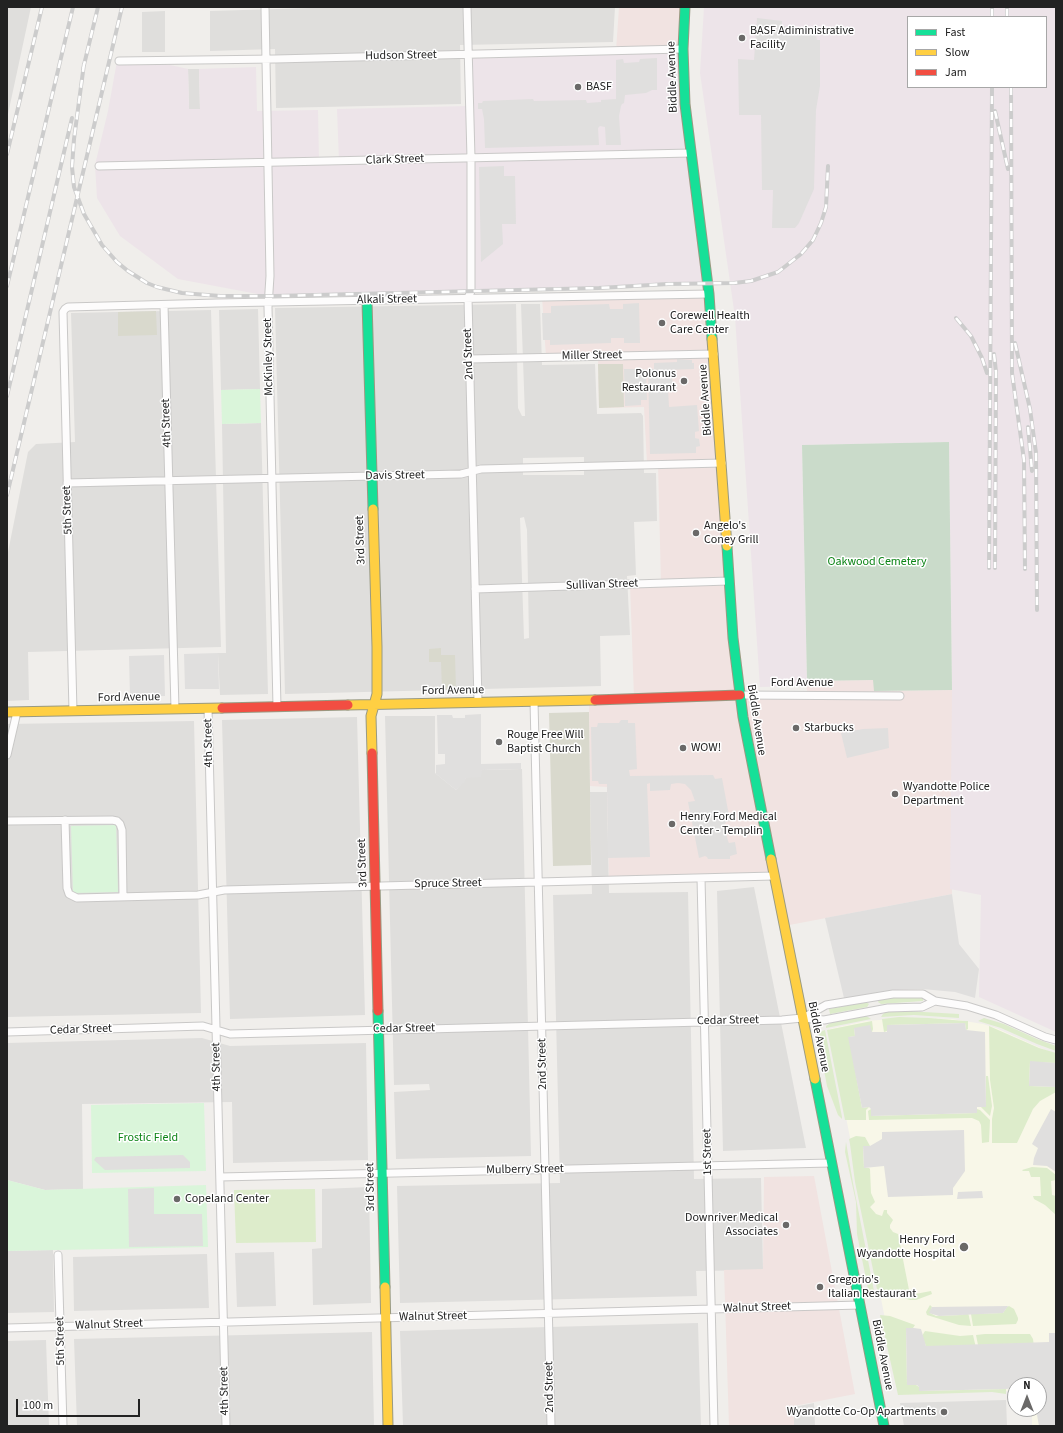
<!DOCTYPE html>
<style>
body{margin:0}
#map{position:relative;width:1063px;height:1433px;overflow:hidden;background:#f0eeeb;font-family:"Source Sans 3",sans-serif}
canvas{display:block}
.frame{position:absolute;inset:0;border:8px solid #222;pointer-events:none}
.legend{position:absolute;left:907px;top:16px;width:140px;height:72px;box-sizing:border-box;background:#fff;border:1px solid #a7a7a7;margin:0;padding:5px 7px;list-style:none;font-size:12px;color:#222}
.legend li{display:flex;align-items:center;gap:8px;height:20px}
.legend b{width:20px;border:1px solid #a7a7a7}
.north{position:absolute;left:1007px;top:1377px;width:40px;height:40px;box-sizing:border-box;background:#fff;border:1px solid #a7a7a7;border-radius:50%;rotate:0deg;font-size:11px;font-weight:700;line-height:16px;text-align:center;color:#222}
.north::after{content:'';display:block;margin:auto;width:14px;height:18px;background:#6a6968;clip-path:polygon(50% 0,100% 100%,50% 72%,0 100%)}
.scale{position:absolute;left:16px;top:1399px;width:124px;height:18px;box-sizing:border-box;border:2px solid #222;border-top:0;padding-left:5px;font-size:12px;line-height:14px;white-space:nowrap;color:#222;-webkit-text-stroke:3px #fff;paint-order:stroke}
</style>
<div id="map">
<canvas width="1063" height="1433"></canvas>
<div class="frame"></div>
<ul class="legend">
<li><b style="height:5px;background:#16e098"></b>Fast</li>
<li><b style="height:5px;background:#ffcf43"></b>Slow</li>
<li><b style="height:5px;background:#f24e42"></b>Jam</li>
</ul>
<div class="north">N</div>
<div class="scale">100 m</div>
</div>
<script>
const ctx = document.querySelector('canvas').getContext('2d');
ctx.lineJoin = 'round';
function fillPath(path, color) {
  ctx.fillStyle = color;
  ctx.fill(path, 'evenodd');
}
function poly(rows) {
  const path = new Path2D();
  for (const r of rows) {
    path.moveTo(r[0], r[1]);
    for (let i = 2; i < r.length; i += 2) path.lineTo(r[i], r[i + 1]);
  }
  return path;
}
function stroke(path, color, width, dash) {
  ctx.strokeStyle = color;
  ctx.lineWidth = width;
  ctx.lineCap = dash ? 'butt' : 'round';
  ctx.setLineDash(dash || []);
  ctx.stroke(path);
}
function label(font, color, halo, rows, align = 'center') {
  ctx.font = font + ' "Source Sans 3",sans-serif';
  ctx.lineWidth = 3;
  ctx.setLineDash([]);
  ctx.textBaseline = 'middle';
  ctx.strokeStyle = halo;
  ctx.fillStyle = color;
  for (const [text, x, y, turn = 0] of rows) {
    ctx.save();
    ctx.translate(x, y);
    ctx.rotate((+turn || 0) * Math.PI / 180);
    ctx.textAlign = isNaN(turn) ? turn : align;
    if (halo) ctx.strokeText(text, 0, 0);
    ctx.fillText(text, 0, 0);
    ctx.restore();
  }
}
const residential = poly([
 [7,7,31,7,8,114,7,114],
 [344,7,615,7,613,42,460,45,461,104,276,108,275,49,210,51,210,11],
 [165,11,165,52,142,52,142,12],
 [188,69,199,69,200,109,189,109],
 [516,304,518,408,522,416,525,416,521,304,540,304,542,365,595,364,597,414,641,413,643,416,644,473,656,473,657,521,634,522,636,575,627,576,630,635,600,636,601,686,285,694,275,308],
 [584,457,584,475,523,475,523,458],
 [524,517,527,530,529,638,524,639,520,518],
 [258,309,260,389,221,390,219,310],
 [211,310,221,647,28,652,29,700,7,701,7,557,28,452,36,444,75,442,71,313],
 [261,423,268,694,220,695,218,653,226,653,222,424],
 [385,716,435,716,435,773,456,790,466,778,482,770,522,769,531,1156,396,1159,394,1092,430,1090,429,1084,394,1085],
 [357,717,365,1015,230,1019,222,720],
 [194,721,201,1013,7,1017,7,724],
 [590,792,607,792,609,893,688,892,694,1179,761,1178,763,1270,696,1271,697,1296,400,1303,397,1186,560,1183,553,895,592,894],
 [754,887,806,1148,723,1151,717,891],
 [202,1038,230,1046,366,1043,368,1160,233,1163,232,1102,82,1104,83,1189,45,1190,7,1180,7,1043],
 [369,1187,371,1303,313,1305,312,1249,322,1248,322,1189],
 [53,1250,54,1312,7,1313,7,1251],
 [274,1252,276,1306,237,1307,235,1253],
 [207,1254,209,1308,74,1311,73,1257],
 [698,1323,701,1426,403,1426,400,1331],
 [372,1332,374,1426,77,1426,74,1339],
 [46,1340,49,1426,7,1426,7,1341],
 [1006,1400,1007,1426,904,1426,900,1403],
 [814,1403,815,1426,794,1426,794,1407]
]);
const commercial = poly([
 [619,7,685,7,683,49,616,51],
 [709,294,740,695,807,695,807,681,874,680,874,691,952,690,952,894,784,926,773,876,609,880,607,787,590,786,589,700,634,698,630,584,661,583,658,464,647,464,644,407,599,408,598,356,546,357,542,297],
 [814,1176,855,1394,794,1406,794,1426,729,1426,724,1270,763,1269,764,1177]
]);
const industrial = poly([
 [704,7,1056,7,1056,1032,979,997,981,895,950,889,952,690,949,442,802,445,807,686,760,687,735,317,700,73],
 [908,17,1046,17,1046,87,908,87],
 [683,49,708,283,668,284,599,288,268,296,178,279,120,236,97,198,95,165,108,111,117,61,152,61,188,69,189,109,200,109,199,69,256,67,257,111,318,110,319,162,339,161,337,109,469,106,468,55]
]);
const education = poly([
 [908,1018,952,1019,983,1024,996,1028,1056,1055,1056,1426,1032,1426,1032,1409,1039,1409,1039,1385,1015,1385,1015,1391,902,1393,890,1345,829,1029,865,1021]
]);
const construction = poly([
 [156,311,157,335,118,336,118,312],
 [598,364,623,364,624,407,599,408],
 [441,648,441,655,455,655,456,689,442,690,441,662,429,662,429,649],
 [589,712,591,865,553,866,549,713]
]);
const grass = poly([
 [898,997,921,997,923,998,923,1001,881,1004,878,1002,879,1000],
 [866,1002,869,1004,867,1007,830,1014,829,1009],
 [906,1011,959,1014,959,1018,914,1015,881,1017,883,1014,886,1012],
 [865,1015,871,1019,826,1028,826,1026,832,1022],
 [899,1017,929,1018,965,1021,968,1021,968,1029,966,1030,965,1023,887,1025,887,1031,884,1032,882,1019],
 [984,1018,1004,1024,1037,1039,1056,1046,1056,1051,1037,1044,1001,1028,978,1021],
 [872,1021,873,1029,872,1032,854,1028,855,1036,849,1037,862,1108,869,1107,866,1110,866,1120,845,1120,827,1030],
 [989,1026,1039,1048,1056,1053,1056,1063,1030,1062,1029,1086,1056,1087,1056,1092,1040,1101,1033,1109,1017,1143,992,1143,992,1119,994,1108,990,1080],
 [825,1030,842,1117,842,1119,838,1115,827,1086,818,1039,819,1032],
 [986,1076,988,1076,992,1106,990,1116,980,1106,986,1106],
 [871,1109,871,1116,977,1113,977,1109,980,1110,990,1120,989,1142,982,1143,981,1125,979,1121,972,1118,869,1120,868,1111],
 [856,1136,865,1137,870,1146,863,1147,864,1168,869,1168,870,1169,871,1193,875,1202,870,1207,876,1214,882,1216,884,1210,887,1210,887,1213,893,1220,890,1225,890,1228,893,1232,898,1234,910,1295,931,1291,932,1294,916,1300,910,1300,887,1294,878,1294,855,1182,850,1144,849,1139],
 [846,1142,853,1183,874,1291,869,1292,868,1289,857,1234,856,1202,845,1152],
 [1032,1167,1047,1168,1056,1175,1056,1180,1051,1181,1052,1195,1056,1196,1056,1215,1045,1205,1034,1199,1033,1196,1041,1196,1040,1177,1031,1177,1029,1171,1023,1171,1022,1170],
 [315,1189,316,1242,236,1243,234,1190],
 [930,1305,932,1307,930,1313,936,1316,962,1315,968,1312,971,1326,959,1325,927,1315,926,1312],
 [1009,1306,1014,1309,1018,1318,1018,1320,1016,1324,973,1326,971,1314,1003,1313,1007,1307],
 [880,1315,890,1316,915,1325,913,1328,906,1328,907,1385,916,1385,919,1387,920,1391,1006,1389,1006,1394,992,1392,898,1395],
 [925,1331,960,1336,973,1335,976,1348,926,1346,922,1336],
 [985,1334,1030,1334,1033,1339,1034,1347,979,1350,976,1335]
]);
const cemetery = poly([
 [949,442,952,690,874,691,873,680,807,681,802,445]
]);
const park = poly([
 [260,389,261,423,222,424,221,390],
 [116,825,118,892,73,893,71,826],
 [204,1103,206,1171,92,1173,91,1105],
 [7,1180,45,1190,206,1185,208,1247,7,1251]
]);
const parking = poly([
 [757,18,782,21,782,26,785,26,799,35,816,35,817,40,820,40,820,86,816,110,814,189,799,223,795,228,772,228,773,190,762,190,761,115,739,115,738,59,754,60],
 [657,58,657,90,652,90,646,93,625,95,624,103,622,104,621,106,619,116,621,145,606,145,605,127,600,126,598,128,599,145,485,148,484,119,482,109,478,109,478,103,482,103,483,101,533,99,534,101,586,100,587,103,601,102,601,100,616,99,616,60,623,59,624,63,639,62,640,59],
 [504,166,504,176,515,176,516,224,502,224,503,244,481,262,479,167],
 [639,303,640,343,624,343,624,338,611,338,611,343,550,345,550,340,543,340,542,313,551,313,551,306,609,304,610,309,623,309,623,304],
 [677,359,692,360,692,363,694,363,694,369,667,370,667,376,672,376,673,386,668,387,669,407,697,405,699,431,695,432,695,438,699,439,700,446,696,447,696,453,650,454,648,369,654,369,654,363,677,362],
 [624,369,646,369,647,400,641,400,641,405,625,406],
 [218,653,219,689,185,689,184,654],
 [164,655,165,696,130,697,129,656],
 [481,714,481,764,521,763,521,769,482,770,481,777,466,778,464,783,456,790,436,774,436,765,445,764,445,754,438,754,437,715,452,715,453,718,465,718,465,715],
 [621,720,628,720,628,723,635,723,637,769,629,770,630,776,713,775,715,779,722,778,730,821,726,822,724,825,728,841,729,843,735,842,737,854,730,856,730,859,708,859,707,857,705,856,699,858,688,802,695,801,691,790,685,784,678,783,671,784,670,790,650,791,650,783,647,784,650,857,608,858,607,784,599,784,598,781,592,781,591,727,597,727,598,723,619,723],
 [888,728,889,748,847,758,841,733,863,729],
 [952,894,959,944,979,969,975,998,955,992,922,989,894,990,844,998,825,918],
 [965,1023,966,1030,985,1032,986,1107,977,1107,977,1113,871,1116,871,1109,869,1107,862,1108,848,1037,855,1036,854,1028,870,1025,872,1032,887,1032,887,1025],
 [1030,1061,1056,1063,1056,1087,1029,1086],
 [1051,1109,1056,1112,1056,1172,1047,1166,1033,1165,1034,1158,1038,1148,1032,1144],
 [964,1130,965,1171,953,1188,953,1195,888,1197,884,1166,864,1168,863,1146,870,1146,882,1139,882,1132],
 [183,1155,190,1162,190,1168,105,1170,94,1160,96,1157],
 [154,1188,154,1214,202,1214,203,1246,129,1247,128,1189],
 [982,1191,983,1198,957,1199,958,1192],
 [1008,1306,1003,1313,939,1316,929,1313,932,1307],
 [906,1328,914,1328,921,1329,926,1346,1049,1342,1049,1333,1056,1333,1056,1426,1039,1426,1036,1409,1039,1409,1039,1385,1036,1385,1034,1381,1032,1385,1015,1385,1015,1388,1006,1389,919,1391,919,1387,917,1385,907,1385]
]);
const street = poly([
 [265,7,270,276,268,307,277,707],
 [467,7,471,158,471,291,468,298,478,702],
 [119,61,275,59,683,49],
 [99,166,691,153],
 [164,305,175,709],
 [469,359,714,354],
 [67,483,461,474,481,469,722,463],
 [475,589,729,581],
 [740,695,900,696],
 [534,701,551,1426],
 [208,708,226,1426],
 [73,711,63,312,65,309,68,307,217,303,709,294],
 [7,755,17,712],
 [65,820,67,888,69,894,77,898,198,895,224,890,774,876],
 [7,821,112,820,117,821,120,824,122,830,123,897],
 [701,878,714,1426],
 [803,1018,826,1005,893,994,923,994,935,1001,967,1006,996,1015,1045,1037,1056,1040],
 [7,1032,203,1026,230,1034,782,1020,802,1018,824,1020,888,1008,922,1007,935,1001],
 [220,1177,831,1163],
 [58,1255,63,1426],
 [7,1328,860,1305]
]);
const fast = poly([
 [685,7,683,49,685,104,709,294,712,339],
 [367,301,373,509],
 [727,546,733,638,743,717,771,859],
 [378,1011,385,1287],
 [815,1079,884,1426]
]);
const slow = poly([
 [712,339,727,546],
 [348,705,595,700],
 [7,712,222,708],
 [372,753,371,716,377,694,377,647,373,509],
 [771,859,815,1079],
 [385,1287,388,1426]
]);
const jam = poly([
 [595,700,740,695],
 [222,708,348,705],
 [372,753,378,1011]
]);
const rail = poly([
 [992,17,992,7],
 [1007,17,1007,7],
 [84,64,74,139,72,167,74,187,84,214,102,245,117,262,128,271,147,283,157,287,182,293,220,296,275,296,599,288,668,284,734,283,751,281,778,272,801,254,813,240,821,223,826,207,828,166],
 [83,69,98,7],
 [1011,87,1012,373,1024,460,1025,569],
 [995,111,1008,169],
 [7,154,42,7],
 [7,286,73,7],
 [956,318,971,336,982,358,987,373],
 [1015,343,1030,409,1036,453,1037,610],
 [994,354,996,372,995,568],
 [7,396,72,118],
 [1028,427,1032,471],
 [7,495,122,7],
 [989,568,992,87]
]);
const markers = [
 [742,38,4,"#6a6968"],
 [578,87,4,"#6a6968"],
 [662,323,4,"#6a6968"],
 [684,381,4,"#6a6968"],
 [696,533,4,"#6a6968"],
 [796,728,4,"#6a6968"],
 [499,742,4,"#6a6968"],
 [683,748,4,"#6a6968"],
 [895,794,4,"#6a6968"],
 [672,824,4,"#6a6968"],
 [177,1199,4,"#6a6968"],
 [786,1225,4,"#6a6968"],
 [964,1247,5,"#6a6968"],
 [820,1287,4,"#6a6968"],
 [944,1412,4,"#6a6968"]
];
const poiNames = [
 ["BASF Adiministrative",750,31],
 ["Facility",750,45],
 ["BASF",586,87],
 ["Corewell Health",670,316],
 ["Care Center",670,330],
 ["Polonus",676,374,"right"],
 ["Restaurant",676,388,"right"],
 ["Angelo's",704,526],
 ["Coney Grill",704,540],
 ["Starbucks",804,728],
 ["Rouge Free Will",507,735],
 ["Baptist Church",507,749],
 ["WOW!",691,748],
 ["Wyandotte Police",903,787],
 ["Department",903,801],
 ["Henry Ford Medical",680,817],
 ["Center - Templin",680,831],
 ["Copeland Center",185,1199],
 ["Downriver Medical",778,1218,"right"],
 ["Associates",778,1232,"right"],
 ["Henry Ford",955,1240,"right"],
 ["Wyandotte Hospital",955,1254,"right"],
 ["Gregorio's",828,1280],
 ["Italian Restaurant",828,1294],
 ["Wyandotte Co-Op Apartments",936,1412,"right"]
];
const streetNames = [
 ["Hudson Street",401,56,-1],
 ["Biddle Avenue",673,77,-92],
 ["Clark Street",395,160,-2],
 ["Alkali Street",387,300,-1],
 ["2nd Street",469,354,-92],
 ["Miller Street",592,356,-1],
 ["McKinley Street",269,357,-91],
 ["Biddle Avenue",706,400,-94],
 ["4th Street",167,423,-92],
 ["Davis Street",395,476,-1],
 ["5th Street",68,510,-92],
 ["3rd Street",361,540,-92],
 ["Sullivan Street",602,585,-2],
 ["Ford Avenue",802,683],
 ["Ford Avenue",453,691,-1],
 ["Ford Avenue",129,698,-1],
 ["Biddle Avenue",756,720,81],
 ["4th Street",209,743,-91],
 ["3rd Street",363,863,-92],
 ["Spruce Street",448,884,-1],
 ["Cedar Street",728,1021,-1],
 ["Cedar Street",404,1029,-1],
 ["Cedar Street",81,1030,-2],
 ["Biddle Avenue",818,1037,79],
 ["2nd Street",543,1064,-91],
 ["4th Street",217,1067,-91],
 ["1st Street",708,1152,-91],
 ["Mulberry Street",525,1170,-1],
 ["3rd Street",371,1187,-91],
 ["Walnut Street",757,1308,-2],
 ["Walnut Street",433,1317,-1],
 ["Walnut Street",109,1325,-2],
 ["5th Street",61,1341,-91],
 ["Biddle Avenue",882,1355,79],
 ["2nd Street",550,1387,-91],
 ["4th Street",225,1391,-91]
];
const parkNames = [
 ["Oakwood Cemetery",877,562],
 ["Frostic Field",148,1138]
];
fillPath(residential, '#dfdedc');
fillPath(commercial, '#f1e3e1');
fillPath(industrial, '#ede4e9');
fillPath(education, '#f8f7e8');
fillPath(construction, '#d9d9cd');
fillPath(grass, '#ddeccb');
fillPath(cemetery, '#cadbca');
fillPath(park, '#daf5da');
fillPath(parking, '#e0dfde');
stroke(street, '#c9c8c7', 9);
stroke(fast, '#999a82', 11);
stroke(slow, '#999a82', 11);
stroke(jam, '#999a82', 11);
stroke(street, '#fdfcfc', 7);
stroke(fast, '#16e098', 9);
stroke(slow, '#ffcf43', 9);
stroke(jam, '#f24e42', 9);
stroke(rail, '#ccc', 4);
stroke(rail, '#fff', 2.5, [8]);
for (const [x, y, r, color] of markers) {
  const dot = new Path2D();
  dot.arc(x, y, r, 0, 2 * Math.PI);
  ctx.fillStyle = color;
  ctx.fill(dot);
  stroke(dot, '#fff', 1.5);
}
label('12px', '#222', '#fff', poiNames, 'left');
label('12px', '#222', '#fff', streetNames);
label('12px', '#0c8416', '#fff', parkNames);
</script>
